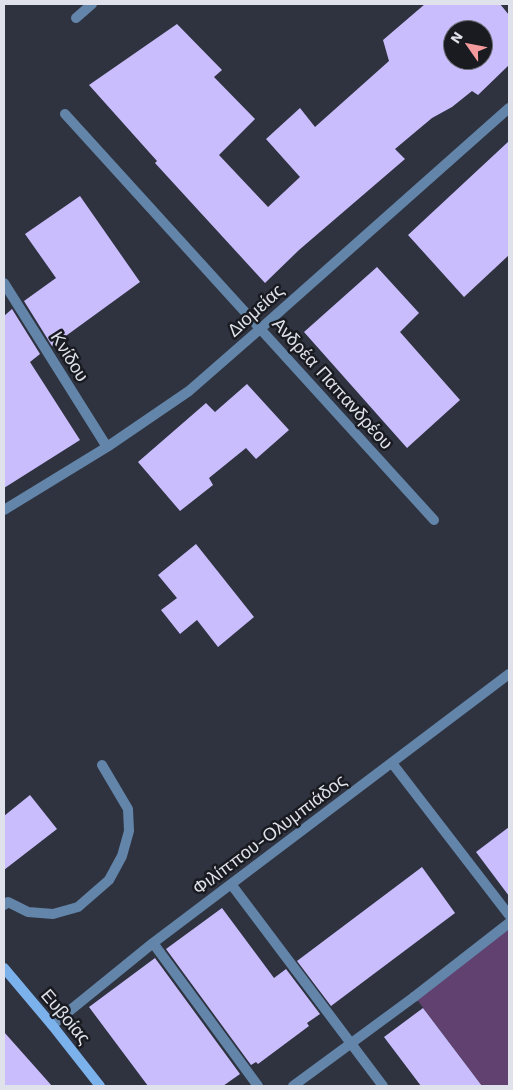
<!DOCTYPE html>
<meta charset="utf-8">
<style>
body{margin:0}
#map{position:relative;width:513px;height:1090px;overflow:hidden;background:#2f3340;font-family:"Work Sans",sans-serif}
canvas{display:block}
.frame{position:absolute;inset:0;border:5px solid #dfe2ea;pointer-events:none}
.north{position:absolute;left:443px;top:20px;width:50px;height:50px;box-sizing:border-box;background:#191b21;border:1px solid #686b71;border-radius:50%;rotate:303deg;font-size:14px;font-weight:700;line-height:20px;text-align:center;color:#dfe2ea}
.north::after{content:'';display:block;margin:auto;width:18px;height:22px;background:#f59b9e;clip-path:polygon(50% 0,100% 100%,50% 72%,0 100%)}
</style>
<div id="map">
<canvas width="513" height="1090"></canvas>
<div class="frame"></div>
<div class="north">N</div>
</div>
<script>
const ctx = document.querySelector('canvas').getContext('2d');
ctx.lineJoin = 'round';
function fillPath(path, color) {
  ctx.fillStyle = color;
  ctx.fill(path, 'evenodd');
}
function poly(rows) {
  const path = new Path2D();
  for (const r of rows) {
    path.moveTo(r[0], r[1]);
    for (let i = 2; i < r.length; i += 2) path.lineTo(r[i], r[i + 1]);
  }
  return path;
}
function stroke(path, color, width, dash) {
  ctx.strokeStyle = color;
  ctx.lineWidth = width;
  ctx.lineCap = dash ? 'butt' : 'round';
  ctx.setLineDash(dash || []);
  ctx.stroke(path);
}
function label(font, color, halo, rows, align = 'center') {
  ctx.font = font + ' "Work Sans",sans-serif';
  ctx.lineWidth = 5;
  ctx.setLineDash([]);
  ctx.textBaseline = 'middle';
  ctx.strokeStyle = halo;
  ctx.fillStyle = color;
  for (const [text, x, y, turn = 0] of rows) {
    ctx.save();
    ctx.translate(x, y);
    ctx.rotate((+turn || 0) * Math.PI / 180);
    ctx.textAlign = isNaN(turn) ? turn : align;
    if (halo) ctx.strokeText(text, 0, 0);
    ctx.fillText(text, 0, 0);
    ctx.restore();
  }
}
const green = poly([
 [503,923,509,932,509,1086,482,1086,412,993]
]);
const building = poly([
 [425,4,500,4,509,15,509,65,478,95,472,91,452,107,432,118,395,149,405,159,299,250,265,283,155,163,157,161,89,85,177,24,222,70,214,77,255,119,219,155,268,207,300,177,266,139,300,108,315,127,389,61,383,40],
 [453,30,483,30,483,60,453,60],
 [509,141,509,255,464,297,408,235],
 [80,196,140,282,52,346,24,301,56,278,25,234],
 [377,267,419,313,400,332,460,400,407,448,304,332],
 [12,309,40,354,30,362,80,440,4,488,4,316],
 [247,384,289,430,256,459,246,448,209,478,213,485,180,511,138,462,206,403,215,412],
 [196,544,254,617,218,647,197,620,180,634,161,610,177,598,158,575],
 [30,795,57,829,4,870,4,816],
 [509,827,509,896,476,852],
 [422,867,455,913,331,1006,297,961],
 [222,908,274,978,286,969,320,1014,307,1023,309,1026,258,1064,256,1062,251,1065,166,949],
 [155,958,240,1074,223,1086,148,1086,89,1007],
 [423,1008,482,1086,421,1086,384,1037],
 [4,1032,52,1086,4,1086]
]);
const service = poly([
 [4,905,8,902,28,912,53,914,78,907,109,880,122,856,129,831,128,809,102,765]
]);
const pedestrian = poly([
 [414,997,509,923]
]);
const minor = poly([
 [76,18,92,4],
 [65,114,434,520],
 [4,283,107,447],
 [4,510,107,447,189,391,260,329,509,108],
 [392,763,509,915],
 [231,884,383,1086],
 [153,943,258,1086],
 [52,1025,153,943,509,674],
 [293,1086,414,997]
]);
const secondary = poly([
 [4,968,52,1025,100,1086]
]);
const streetNames = [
 ["Διομείας",256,311,-42],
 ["Κνίδου",69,357,58],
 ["Ανδρέα Παπανδρέου",332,384,48],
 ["Φιλίππου-Ολυμπιάδος",270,835,-37],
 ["Ευβοίας",65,1017,50]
];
fillPath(green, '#60416f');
fillPath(building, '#c9bdfd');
stroke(service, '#6385a9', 10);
stroke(pedestrian, '#6385a9', 10);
stroke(minor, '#6385a9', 10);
stroke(secondary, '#7cb2ec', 10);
label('18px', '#dfe2ea', '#191b21', streetNames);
</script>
